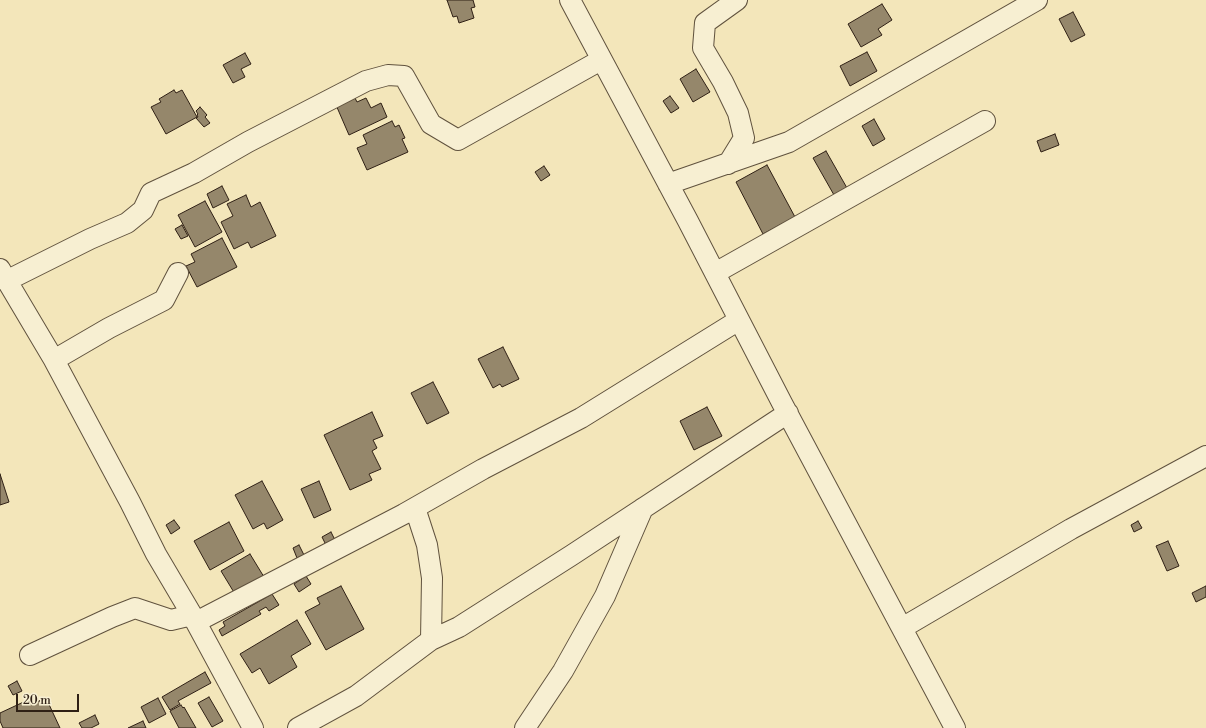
<!DOCTYPE html>
<style>
body{margin:0}
#map{position:relative;width:1206px;height:728px;overflow:hidden;background:#f3e6ba;font-family:"Libre Bodoni",serif}
canvas{display:block}
.scale{position:absolute;left:16px;top:694px;width:63px;height:18px;box-sizing:border-box;border:2px solid #2f2015;border-top:0;padding-left:5px;font-size:12px;line-height:14px;white-space:nowrap;color:#2f2015;-webkit-text-stroke:3px #f7efd2;paint-order:stroke}
</style>
<div id="map">
<canvas width="1206" height="728"></canvas>
<div class="scale">20 m</div>
</div>
<script>
const ctx = document.querySelector('canvas').getContext('2d');
ctx.lineJoin = 'round';
function fillPath(path, color) {
  ctx.fillStyle = color;
  ctx.fill(path, 'evenodd');
}
function poly(rows) {
  const path = new Path2D();
  for (const r of rows) {
    path.moveTo(r[0], r[1]);
    for (let i = 2; i < r.length; i += 2) path.lineTo(r[i], r[i + 1]);
  }
  return path;
}
function stroke(path, color, width, dash) {
  ctx.strokeStyle = color;
  ctx.lineWidth = width;
  ctx.lineCap = dash ? 'butt' : 'round';
  ctx.setLineDash(dash || []);
  ctx.stroke(path);
}
const building = poly([
 [447,0,473,0,475,7,471,8,474,18,459,23,457,16,453,17,447,0],
 [882,4,892,20,878,29,882,35,861,47,848,24,882,4],
 [1073,12,1085,35,1071,42,1059,19,1073,12],
 [867,52,877,71,850,86,840,66,867,52],
 [245,53,251,64,241,69,245,77,233,83,223,65,245,53],
 [696,69,710,92,693,102,680,79,696,69],
 [174,90,176,93,182,90,197,117,166,134,151,107,161,102,159,99,174,90],
 [354,96,357,102,366,98,371,108,381,103,387,117,349,135,336,105,354,96],
 [670,96,679,108,671,113,663,101,670,96],
 [200,107,207,115,205,117,210,123,204,127,196,118,198,117,197,115,198,114,196,111,200,107],
 [874,119,885,139,873,146,862,126,874,119],
 [392,121,395,127,399,125,405,138,402,139,408,152,367,170,357,148,367,144,363,135,392,121],
 [1055,134,1059,145,1041,152,1037,141,1055,134],
 [826,151,847,188,834,195,813,158,826,151],
 [767,165,795,217,763,234,736,182,767,165],
 [544,166,550,175,541,181,535,172,544,166],
 [222,186,229,200,213,208,207,194,222,186],
 [246,195,251,207,260,202,276,236,251,248,248,242,234,249,221,222,233,216,227,204,246,195],
 [205,201,222,232,195,247,178,215,205,201],
 [182,225,188,236,181,239,175,229,182,225],
 [222,238,237,267,197,287,186,266,195,262,191,254,222,238],
 [503,347,519,379,502,387,500,384,493,388,478,359,503,347],
 [433,382,449,413,427,424,411,393,433,382],
 [707,407,722,436,694,450,680,421,707,407],
 [372,412,383,436,373,440,377,448,372,451,381,469,369,474,372,480,350,490,324,435,372,412],
 [0,474,9,502,0,505,0,474],
 [262,481,283,520,267,529,264,523,253,529,235,495,262,481],
 [319,481,331,510,314,518,301,489,319,481],
 [174,520,180,528,171,534,166,525,174,520],
 [1138,521,1142,528,1134,532,1131,525,1138,521],
 [229,522,244,551,210,570,194,541,229,522],
 [331,532,335,540,326,545,322,537,331,532],
 [1168,541,1179,566,1167,571,1156,546,1168,541],
 [299,545,304,555,297,558,293,548,299,545],
 [250,554,264,577,235,594,221,571,250,554],
 [306,576,311,584,299,592,294,584,306,576],
 [341,586,364,629,326,650,305,612,320,604,317,598,341,586],
 [1206,586,1206,597,1196,602,1192,593,1206,586],
 [272,594,279,605,269,611,266,607,259,611,261,614,222,636,219,630,225,626,223,622,272,594],
 [297,620,311,644,291,656,297,667,269,684,260,668,252,673,240,654,297,620],
 [205,672,211,683,178,701,180,704,170,710,162,697,205,672],
 [17,681,22,691,13,695,8,686,17,681],
 [209,697,223,721,212,727,198,703,209,697],
 [46,698,60,728,3,728,0,721,0,713,30,699,32,704,46,698],
 [158,698,166,714,149,723,141,707,158,698],
 [181,705,183,708,184,707,196,728,179,728,170,711,181,705],
 [95,715,99,724,91,728,82,728,79,723,95,715],
 [143,721,146,728,128,728,143,721]
]);
const minor = poly([
 [570,0,688,221,782,403,955,728],
 [728,164,744,138,738,113,723,82,703,48,705,23,737,0],
 [668,184,789,142,1037,0],
 [0,269,54,360,130,502,156,554,192,615,253,728],
 [715,273,985,121],
 [6,281,90,239,127,223,143,210,151,193,194,173,248,142,366,81,388,75,404,76,431,124,458,140,601,60],
 [54,360,109,328,164,300,178,273],
 [415,508,427,545,432,578,431,640],
 [196,622,404,514,483,469,581,418,739,320],
 [902,628,1071,529,1206,456],
 [30,655,112,617,135,608,171,620,192,615],
 [298,728,356,696,431,640,459,627,572,555,788,413],
 [525,728,563,671,605,596,643,508]
]);
fillPath(building, '#95876b');
stroke(building, '#2f2015', 1);
stroke(minor, '#60523e', 22);
stroke(minor, '#f7efd2', 20);
</script>
